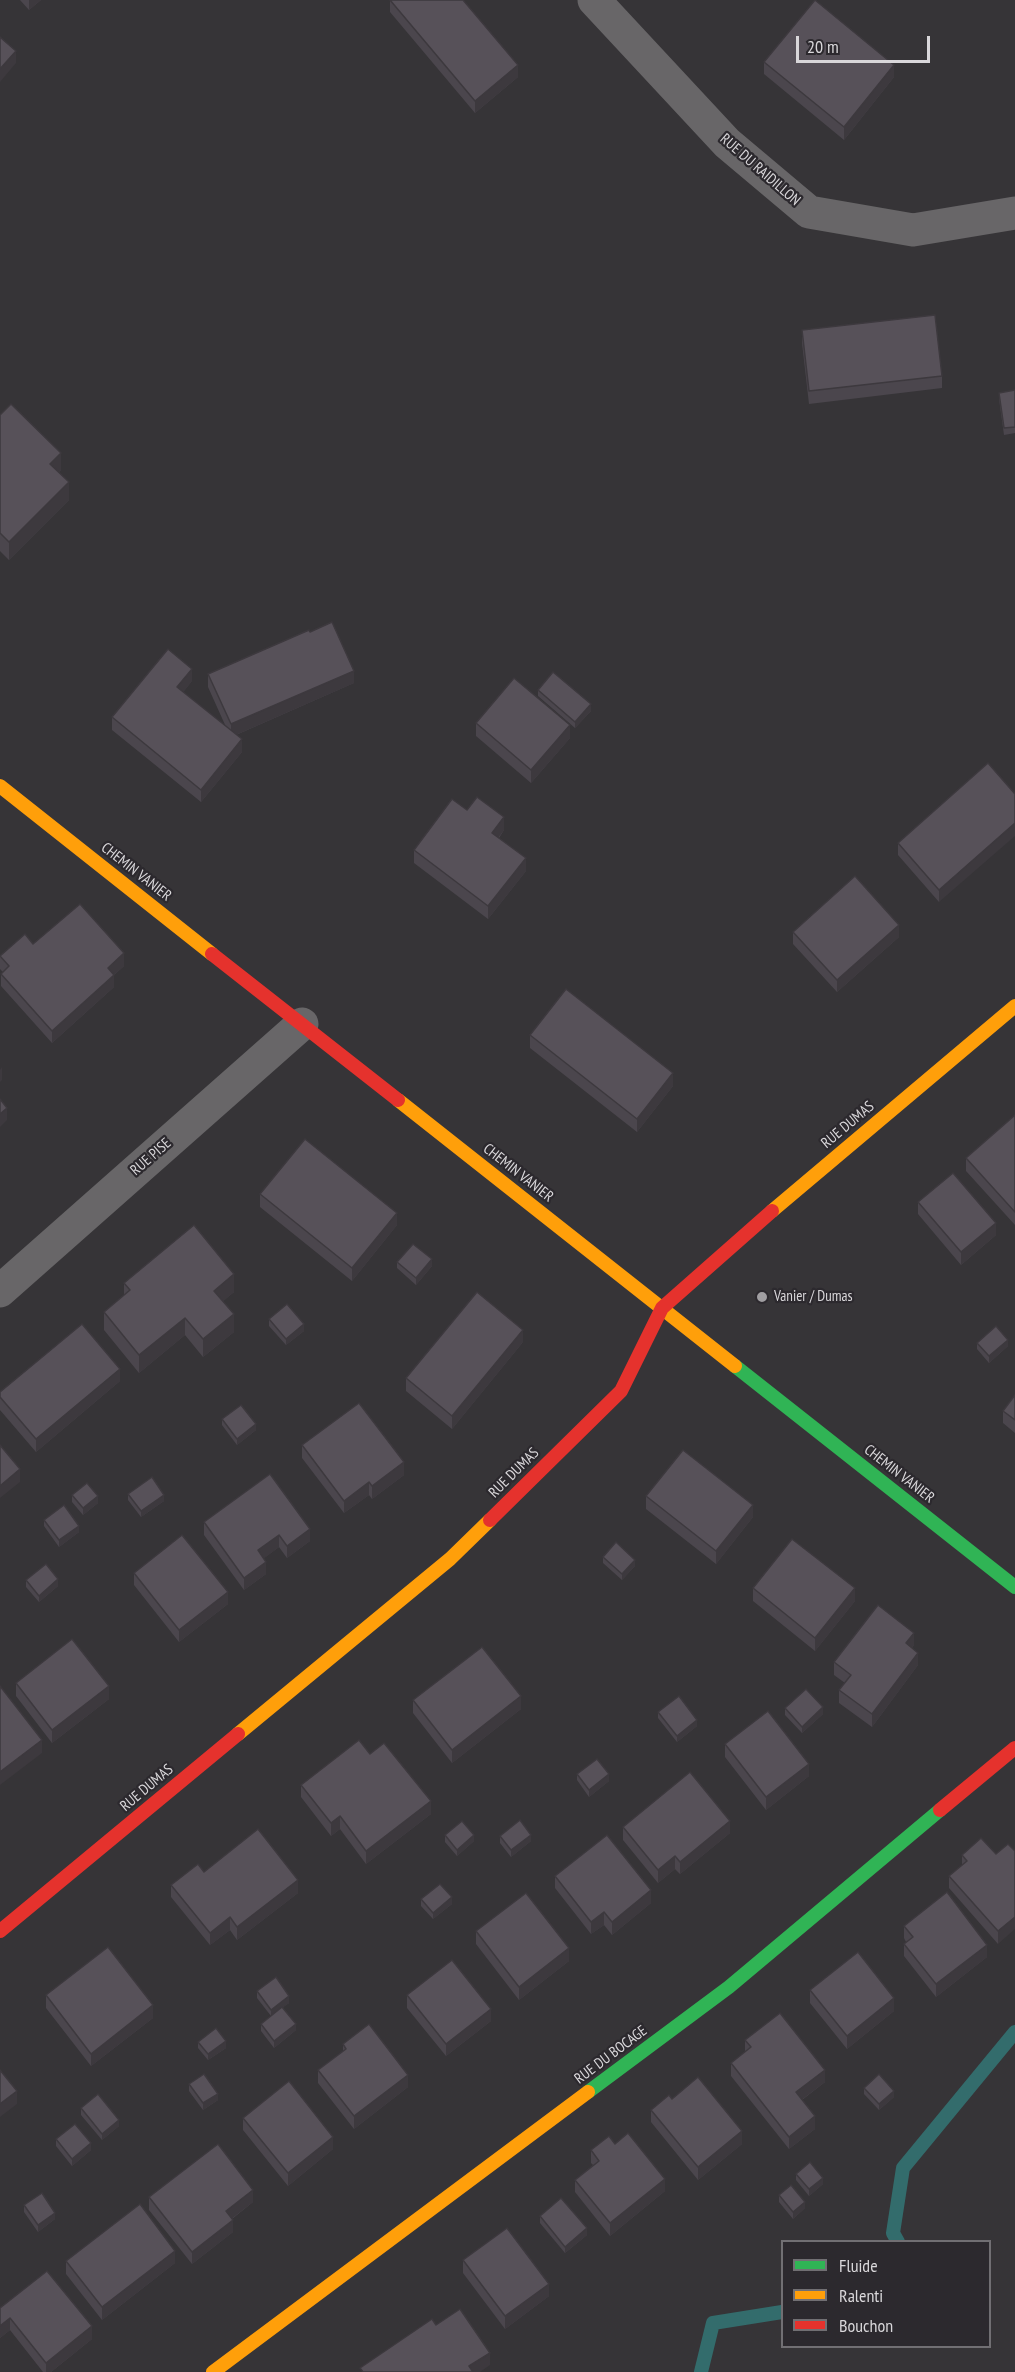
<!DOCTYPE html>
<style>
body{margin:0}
#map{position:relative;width:1015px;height:2372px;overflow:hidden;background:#363437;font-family:"PT Sans Narrow",sans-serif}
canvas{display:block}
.legend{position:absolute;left:781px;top:2240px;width:210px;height:108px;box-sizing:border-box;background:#2c292e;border:2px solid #716f73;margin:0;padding:8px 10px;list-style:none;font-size:18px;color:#d9d7da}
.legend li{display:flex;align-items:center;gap:12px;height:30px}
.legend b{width:30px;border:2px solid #716f73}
.scale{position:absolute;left:796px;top:36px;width:134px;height:27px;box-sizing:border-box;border:3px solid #d9d7da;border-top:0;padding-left:8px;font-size:18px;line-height:21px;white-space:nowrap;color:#d9d7da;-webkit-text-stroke:4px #2c292e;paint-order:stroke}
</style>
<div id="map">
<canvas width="1015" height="2372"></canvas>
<ul class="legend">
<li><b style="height:8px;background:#30b455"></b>Fluide</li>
<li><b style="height:8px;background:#ff9f0a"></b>Ralenti</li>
<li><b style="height:8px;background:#e5322d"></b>Bouchon</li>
</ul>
<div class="scale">20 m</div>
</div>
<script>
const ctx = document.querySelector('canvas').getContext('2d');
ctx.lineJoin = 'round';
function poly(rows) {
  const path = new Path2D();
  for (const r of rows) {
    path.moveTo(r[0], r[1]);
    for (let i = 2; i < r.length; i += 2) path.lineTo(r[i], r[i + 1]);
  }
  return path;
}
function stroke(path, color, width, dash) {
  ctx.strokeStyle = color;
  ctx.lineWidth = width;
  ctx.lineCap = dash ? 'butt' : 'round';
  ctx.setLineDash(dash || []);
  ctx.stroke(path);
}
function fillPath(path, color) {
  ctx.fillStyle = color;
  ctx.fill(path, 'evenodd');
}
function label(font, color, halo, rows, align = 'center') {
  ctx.font = font + ' "PT Sans Narrow",sans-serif';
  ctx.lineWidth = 4.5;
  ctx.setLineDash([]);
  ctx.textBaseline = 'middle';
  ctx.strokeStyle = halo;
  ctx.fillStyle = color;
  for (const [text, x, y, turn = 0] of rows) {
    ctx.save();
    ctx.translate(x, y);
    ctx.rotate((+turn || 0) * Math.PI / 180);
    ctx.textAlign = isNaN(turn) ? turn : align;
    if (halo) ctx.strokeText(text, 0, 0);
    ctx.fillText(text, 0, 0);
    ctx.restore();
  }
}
const stream = poly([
 [898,2242,893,2233,903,2168,1015,2032],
 [701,2372,713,2323,782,2312]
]);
const street = poly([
 [594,0,727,143,809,212,913,230,1015,213],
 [0,1291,302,1024]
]);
const fast = poly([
 [735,1366,1015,1587],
 [588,2092,729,1987,940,1810]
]);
const slow = poly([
 [0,786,212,954],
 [398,1100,735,1366],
 [772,1211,1015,1006],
 [238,1734,450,1559,490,1520],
 [213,2372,588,2092]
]);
const jam = poly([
 [212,954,398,1100],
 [490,1520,621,1391,662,1308,772,1211],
 [940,1810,1015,1748],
 [0,1931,238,1734]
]);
const wall = poly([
 [20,0,41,0,29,10],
 [390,0,518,77,475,113,390,12],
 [764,62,894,77,844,140,764,74],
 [802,330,942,376,942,388,809,404,802,343],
 [1015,390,1015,433,1004,435,999,399,999,393],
 [0,415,61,470,59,472,69,500,9,560,0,551],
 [310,632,354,683,236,735,242,752,201,802,112,730,112,717,192,681,183,692,226,727,208,687,208,674],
 [538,690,591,711,575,728,538,696],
 [476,723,570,738,531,783,476,736],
 [988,763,939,902,898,855,898,843],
 [467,810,504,830,499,838,526,871,488,919,414,863,414,850],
 [793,932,899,937,837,992,793,944],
 [33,944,124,966,114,975,114,987,52,1043,1,986,1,974,3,972,0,969,0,956],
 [530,1035,673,1086,637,1132,530,1048],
 [1015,1115,1015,1225,966,1171,966,1158],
 [260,1194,397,1225,352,1281,260,1207],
 [918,1202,996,1235,961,1265,918,1214],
 [397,1262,432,1266,416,1285,397,1268],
 [124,1283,234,1292,223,1301,234,1332,203,1357,185,1335,139,1373,104,1330,104,1312,124,1295],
 [269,1319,304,1331,286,1345,269,1326],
 [523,1342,452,1429,406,1391,406,1378],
 [977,1343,1008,1346,989,1363,977,1349],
 [120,1381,36,1452,0,1410,0,1392],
 [1015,1395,1015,1433,1003,1423,1003,1411],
 [222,1419,256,1430,237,1445,222,1425],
 [302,1445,404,1475,372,1499,369,1495,344,1513,302,1458],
 [270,1474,310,1541,287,1558,279,1547,264,1558,266,1574,244,1590,204,1535,204,1522],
 [128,1494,164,1501,141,1517,128,1500],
 [72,1495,98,1503,83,1515,72,1502],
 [646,1496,753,1517,716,1564,646,1509],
 [44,1520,79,1532,59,1547,44,1526],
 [603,1557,635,1566,622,1580,603,1563],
 [134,1573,228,1604,179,1642,134,1585],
 [26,1580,58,1586,39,1602,26,1587],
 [753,1588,855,1601,815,1651,753,1601],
 [914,1645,912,1648,918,1665,872,1727,839,1703,839,1690,845,1683,834,1675,834,1662],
 [16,1683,109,1699,52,1743,16,1696],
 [413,1700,521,1709,452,1763,413,1713],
 [785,1708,823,1714,802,1733,785,1715],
 [658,1712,697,1726,677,1742,658,1718],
 [725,1744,809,1776,766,1810,725,1757],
 [370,1754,431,1814,366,1864,340,1829,331,1836,301,1797,301,1785],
 [577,1774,609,1781,589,1797,577,1780],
 [623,1827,730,1833,680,1874,675,1869,658,1883,623,1840],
 [445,1835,474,1841,457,1856,445,1842],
 [500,1836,531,1841,511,1857,500,1843],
 [1008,1844,998,1944,949,1888,949,1876,962,1865,962,1855,996,1854],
 [204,1872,298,1893,237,1940,230,1930,210,1945,171,1897,171,1885],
 [555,1876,651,1903,612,1935,604,1925,591,1934,555,1888],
 [421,1899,452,1904,433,1919,421,1906],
 [904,1926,987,1957,936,1997,904,1956,904,1944,906,1942,904,1938],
 [476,1931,569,1961,519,2000,476,1944],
 [810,1990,894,2011,847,2049,810,2003],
 [257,1991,289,2003,283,2007,296,2030,274,2048,261,2031,261,2024,271,2016,257,1998],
 [46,1995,153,2018,91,2066,46,2008],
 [407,1995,491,2021,446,2056,407,2008],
 [745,2040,825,2082,802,2100,815,2129,789,2149,731,2076,731,2063,745,2052],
 [198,2042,226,2048,208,2060,198,2048],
 [343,2044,408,2087,354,2129,318,2083,318,2070,343,2051],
 [189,2084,218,2100,203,2110,189,2091],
 [864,2088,894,2097,879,2110,864,2094],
 [672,2099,742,2144,698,2180,651,2122,651,2110],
 [81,2108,119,2126,102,2140,81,2115],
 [243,2118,333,2149,288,2186,243,2130],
 [56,2139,91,2150,72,2166,56,2146],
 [615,2144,665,2191,610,2236,575,2192,575,2180,593,2165,591,2163,591,2150],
 [796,2174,823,2184,809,2196,796,2180],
 [779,2195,805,2208,793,2219,779,2202],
 [149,2197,253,2202,232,2219,233,2232,192,2264,149,2210],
 [24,2205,55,2219,38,2232,24,2212],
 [540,2216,587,2235,565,2253,540,2223],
 [463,2260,549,2296,505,2329,463,2273],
 [66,2261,175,2263,102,2320,66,2274],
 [0,2308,92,2339,51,2372,43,2372,10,2330,0,2338]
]);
const shadedWall = poly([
 [29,0,41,0,29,10],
 [16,51,16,63,0,82,0,69],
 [518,65,518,77,475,113,475,101],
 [894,65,894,77,844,140,844,127],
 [61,453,61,470,50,481,50,464],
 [69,482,69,500,9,560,9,542],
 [192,669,192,681,177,700,177,687],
 [354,671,354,683,231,737,231,724],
 [591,704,591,711,575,728,575,722],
 [570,725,570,738,531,783,531,770],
 [242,739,242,752,201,802,201,790],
 [504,817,504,830,492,846,492,833],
 [1015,823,1015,836,939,902,939,890],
 [526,858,526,871,488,919,488,906],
 [899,925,899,937,837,992,837,980],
 [124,953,124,966,114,975,114,987,52,1043,52,1031,108,968],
 [2,1067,2,1080,0,1082,0,1070],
 [673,1073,673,1086,637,1132,637,1119],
 [7,1108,7,1120,0,1127,0,1114],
 [397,1213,397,1225,352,1281,352,1268],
 [996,1223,996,1235,961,1265,961,1252],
 [432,1259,432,1266,416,1285,416,1278],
 [234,1274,234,1292,214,1309,214,1291],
 [234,1314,234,1332,203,1357,203,1339],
 [185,1318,185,1335,139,1373,139,1355],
 [304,1324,304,1331,286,1345,286,1339],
 [523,1330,523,1342,452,1429,452,1416],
 [1008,1340,1008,1346,989,1363,989,1356],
 [120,1369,120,1381,36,1452,36,1439],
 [256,1424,256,1430,237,1445,237,1439],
 [404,1462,404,1475,372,1499,372,1486],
 [20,1469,20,1482,0,1498,0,1486],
 [369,1482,369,1495,344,1513,344,1501],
 [164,1495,164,1501,141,1517,141,1511],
 [98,1496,98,1503,83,1515,83,1508],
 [753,1505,753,1517,716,1564,716,1551],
 [79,1526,79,1532,59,1547,59,1540],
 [310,1529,310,1541,287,1558,287,1546],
 [279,1535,279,1547,258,1563,258,1550],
 [635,1560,635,1566,622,1580,622,1574],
 [266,1562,266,1574,244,1590,244,1578],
 [58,1579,58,1586,39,1602,39,1596],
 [855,1588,855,1601,815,1651,815,1638],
 [228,1592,228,1604,179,1642,179,1630],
 [914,1633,914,1645,906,1656,906,1643],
 [918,1653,918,1665,872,1727,872,1714],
 [109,1686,109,1699,52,1743,52,1730],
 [521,1696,521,1709,452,1763,452,1750],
 [823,1707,823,1714,802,1733,802,1727],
 [697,1720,697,1726,677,1742,677,1736],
 [42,1740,42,1753,0,1785,0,1772],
 [809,1764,809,1776,766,1810,766,1797],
 [609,1774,609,1781,589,1797,589,1790],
 [431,1801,431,1814,366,1864,366,1851],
 [340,1816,340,1829,331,1836,331,1823],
 [730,1821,730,1833,680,1874,680,1862],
 [474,1835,474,1841,457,1856,457,1850],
 [531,1835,531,1841,511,1857,511,1850],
 [675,1856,675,1869,658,1883,658,1870],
 [298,1880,298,1893,237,1940,237,1927],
 [651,1890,651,1903,612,1935,612,1922],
 [452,1897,452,1904,433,1919,433,1913],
 [604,1912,604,1925,591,1934,591,1922],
 [230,1917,230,1930,210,1945,210,1933],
 [1015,1917,1015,1929,998,1944,998,1931],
 [987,1945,987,1957,936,1997,936,1984],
 [569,1948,569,1961,519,2000,519,1987],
 [289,1996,289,2003,271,2016,271,2010],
 [894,1998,894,2011,847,2049,847,2036],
 [153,2005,153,2018,91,2066,91,2054],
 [491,2009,491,2021,446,2056,446,2044],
 [296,2024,296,2030,274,2048,274,2041],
 [226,2041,226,2048,208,2060,208,2054],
 [825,2070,825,2082,796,2104,796,2092],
 [408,2075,408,2087,354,2129,354,2116],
 [17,2091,17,2104,0,2117,0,2104],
 [894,2091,894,2097,879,2110,879,2104],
 [218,2094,218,2100,203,2110,203,2103],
 [815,2116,815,2129,789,2149,789,2137],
 [119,2120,119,2126,102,2140,102,2134],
 [742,2131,742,2144,698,2180,698,2167],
 [333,2137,333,2149,288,2186,288,2173],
 [91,2143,91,2150,72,2166,72,2159],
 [823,2178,823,2184,809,2196,809,2189],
 [665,2179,665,2191,610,2236,610,2223],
 [253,2190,253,2202,226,2223,226,2211],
 [805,2202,805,2208,793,2219,793,2212],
 [55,2213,55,2219,38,2232,38,2225],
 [233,2220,233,2232,192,2264,192,2252],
 [587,2228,587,2235,565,2253,565,2247],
 [175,2251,175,2263,102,2320,102,2307],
 [549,2284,549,2296,505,2329,505,2316],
 [10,2318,10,2330,0,2338,0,2326],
 [92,2326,92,2339,51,2372,46,2372,46,2363],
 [490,2353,490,2365,480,2372,469,2372,469,2366]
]);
const building = poly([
 [390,0,463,0,518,65,475,101,390,0],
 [815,0,894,65,844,127,764,62,815,0],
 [0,37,16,51,0,69,0,37],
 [935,315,942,376,809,391,802,330,935,315],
 [1015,390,1015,427,1004,428,999,393,1015,390],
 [11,404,61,453,50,464,69,482,9,542,0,533,0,415,11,404],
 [332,622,354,671,231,724,208,674,309,630,310,632,332,622],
 [168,649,192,669,177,687,242,739,201,790,112,717,168,649],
 [553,672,591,704,575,722,538,690,553,672],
 [514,678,570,725,531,770,476,723,514,678],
 [988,763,1015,794,1015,823,939,890,898,843,988,763],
 [477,797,504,817,492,833,526,858,488,906,414,850,452,799,467,810,477,797],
 [855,876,899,925,837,980,793,932,855,876],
 [80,904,124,953,108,968,114,975,52,1031,1,974,9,966,0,956,25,934,33,944,80,904],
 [566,989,673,1073,637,1119,530,1035,566,989],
 [0,1099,7,1108,0,1114,0,1099],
 [1015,1115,1015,1212,966,1158,1015,1115],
 [305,1139,397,1213,352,1268,260,1194,305,1139],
 [953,1173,996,1223,961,1252,918,1202,953,1173],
 [194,1225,234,1274,214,1291,234,1314,203,1339,185,1318,139,1355,104,1312,130,1290,124,1283,194,1225],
 [413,1244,432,1259,416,1278,397,1262,413,1244],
 [477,1292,523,1330,452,1416,406,1378,477,1292],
 [287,1304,304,1324,286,1339,269,1319,287,1304],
 [82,1324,120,1369,36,1439,0,1397,0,1392,82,1324],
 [996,1326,1008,1340,989,1356,977,1343,996,1326],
 [1015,1395,1015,1420,1003,1411,1015,1395],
 [359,1403,404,1462,372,1486,369,1482,344,1501,302,1445,359,1403],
 [241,1405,256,1424,237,1439,222,1419,241,1405],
 [0,1445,20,1469,0,1486,0,1445],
 [683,1450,753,1505,716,1551,646,1496,683,1450],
 [270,1474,310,1529,287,1546,279,1535,258,1550,266,1562,244,1578,204,1522,270,1474],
 [152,1477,164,1495,141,1511,128,1494,152,1477],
 [87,1483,98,1496,83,1508,72,1495,87,1483],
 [64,1505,79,1526,59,1540,44,1520,64,1505],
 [182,1535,228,1592,179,1630,134,1573,182,1535],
 [792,1539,855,1588,815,1638,753,1588,792,1539],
 [616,1542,635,1560,622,1574,603,1557,616,1542],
 [46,1564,58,1579,39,1596,26,1580,46,1564],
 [878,1605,914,1633,906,1643,918,1653,872,1714,839,1690,851,1675,834,1662,878,1605],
 [72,1639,109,1686,52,1730,16,1683,72,1639],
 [482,1647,521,1696,452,1750,413,1700,482,1647],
 [0,1686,42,1740,0,1772,0,1686],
 [806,1689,823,1707,802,1727,785,1708,806,1689],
 [679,1696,697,1720,677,1736,658,1712,679,1696],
 [768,1711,809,1764,766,1797,725,1744,768,1711],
 [359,1740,370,1754,384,1743,431,1801,366,1851,340,1816,331,1823,301,1785,359,1740],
 [597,1759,609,1774,589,1790,577,1774,597,1759],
 [690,1772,730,1821,680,1862,675,1856,658,1870,623,1827,690,1772],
 [520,1820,531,1835,511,1850,500,1836,520,1820],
 [462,1821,474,1835,457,1850,445,1835,462,1821],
 [258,1829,298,1880,237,1927,230,1917,210,1933,171,1885,198,1864,204,1872,258,1829],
 [607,1835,651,1890,612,1922,604,1912,591,1922,555,1876,607,1835],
 [981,1838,996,1854,1008,1844,1015,1851,1015,1917,998,1931,949,1876,967,1861,962,1855,981,1838],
 [440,1884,452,1897,433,1913,421,1899,440,1884],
 [947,1892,987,1945,936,1984,904,1944,913,1937,904,1926,947,1892],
 [526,1893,569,1948,519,1987,476,1931,526,1893],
 [108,1947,153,2005,91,2054,46,1995,108,1947],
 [858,1952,894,1998,847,2036,810,1990,858,1952],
 [452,1960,491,2009,446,2044,407,1995,452,1960],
 [276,1977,289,1996,271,2010,257,1991,276,1977],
 [282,2007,296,2024,274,2041,261,2024,282,2007],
 [780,2013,825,2070,796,2092,815,2116,789,2137,731,2063,751,2047,745,2040,780,2013],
 [369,2024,408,2075,354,2116,318,2070,346,2049,343,2044,369,2024],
 [216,2028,226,2041,208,2054,198,2042,216,2028],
 [0,2070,17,2091,0,2104,0,2070],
 [204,2074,218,2094,203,2103,189,2084,204,2074],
 [879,2074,894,2091,879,2104,864,2088,879,2074],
 [698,2077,742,2131,698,2167,651,2110,669,2095,672,2099,698,2077],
 [289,2081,333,2137,288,2173,243,2118,289,2081],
 [98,2094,119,2120,102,2134,81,2108,98,2094],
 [75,2124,91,2143,72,2159,56,2139,75,2124],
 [628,2133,665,2179,610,2223,575,2180,599,2161,591,2150,609,2136,615,2144,628,2133],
 [218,2144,253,2190,226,2211,233,2220,192,2252,149,2197,218,2144],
 [810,2162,823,2178,809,2189,796,2174,810,2162],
 [791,2185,805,2202,793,2212,779,2195,791,2185],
 [42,2193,55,2213,38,2225,24,2205,42,2193],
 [561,2198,587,2228,565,2247,540,2216,561,2198],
 [140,2204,175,2251,102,2307,66,2261,140,2204],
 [507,2228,549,2284,505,2316,463,2260,507,2228],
 [47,2271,92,2326,46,2363,10,2318,0,2326,0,2308,47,2271],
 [460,2309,490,2353,469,2366,473,2372,363,2372,360,2368,432,2319,436,2325,460,2309]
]);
const markers = [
 [762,1297,6,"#a09ea1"]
];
const streetNames = [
 ["RUE DU RAIDILLON",760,170,41],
 ["CHEMIN VANIER",136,872,38],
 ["RUE DUMAS",848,1125,-40],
 ["RUE PISE",151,1157,-41],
 ["CHEMIN VANIER",518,1173,38],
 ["RUE DUMAS",514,1473,-45],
 ["CHEMIN VANIER",899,1474,38],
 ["RUE DUMAS",147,1788,-40],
 ["RUE DU BOCAGE",611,2055,-37]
];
const poiNames = [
 ["Vanier / Dumas",774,1297]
];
stroke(stream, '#336c6c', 14);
stroke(street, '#686668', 33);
stroke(fast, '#30b455', 14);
stroke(slow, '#ff9f0a', 14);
stroke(jam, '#e5322d', 14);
fillPath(wall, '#4b464d');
fillPath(shadedWall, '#3d393e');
fillPath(building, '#575159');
stroke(building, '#3d393e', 1.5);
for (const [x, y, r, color] of markers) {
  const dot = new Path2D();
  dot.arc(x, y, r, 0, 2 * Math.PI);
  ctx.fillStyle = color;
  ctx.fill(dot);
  stroke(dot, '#2c292e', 2);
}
label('15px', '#d9d7da', '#2c292e', streetNames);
label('15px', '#d9d7da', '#2c292e', poiNames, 'left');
</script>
